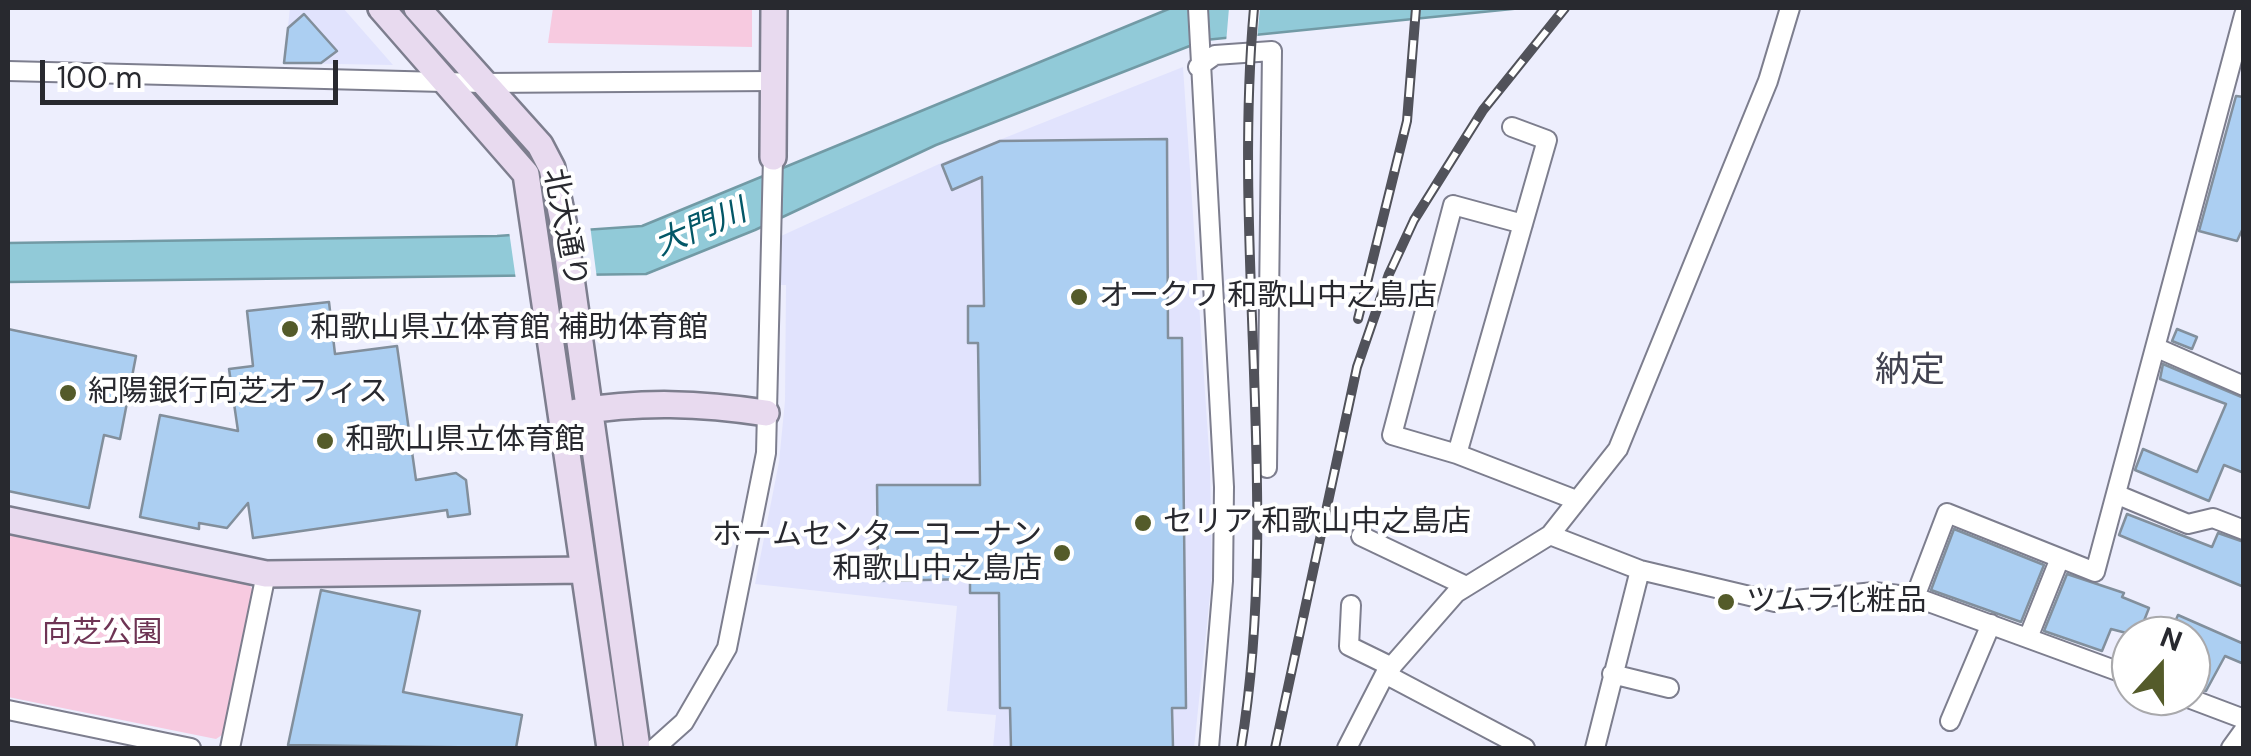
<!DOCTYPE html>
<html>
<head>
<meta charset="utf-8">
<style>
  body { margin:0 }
  #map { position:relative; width:2251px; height:756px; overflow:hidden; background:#edeefd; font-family:"DM Sans",sans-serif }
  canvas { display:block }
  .frame { position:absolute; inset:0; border:10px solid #28292f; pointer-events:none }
  .north { position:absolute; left:2111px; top:616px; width:100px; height:100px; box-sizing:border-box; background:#fff; border:2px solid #a9a9ac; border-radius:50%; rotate:21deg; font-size:28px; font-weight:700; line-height:40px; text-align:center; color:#28292f }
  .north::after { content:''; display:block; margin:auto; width:35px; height:45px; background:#545b2a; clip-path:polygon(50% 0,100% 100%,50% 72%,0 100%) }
  .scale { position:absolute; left:40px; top:60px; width:298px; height:45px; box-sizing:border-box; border:5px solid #28292f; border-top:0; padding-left:12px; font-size:30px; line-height:35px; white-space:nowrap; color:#28292f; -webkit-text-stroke:8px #fff; paint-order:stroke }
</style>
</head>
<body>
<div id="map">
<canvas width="2251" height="756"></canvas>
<div class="frame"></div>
<div class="north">N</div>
<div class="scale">100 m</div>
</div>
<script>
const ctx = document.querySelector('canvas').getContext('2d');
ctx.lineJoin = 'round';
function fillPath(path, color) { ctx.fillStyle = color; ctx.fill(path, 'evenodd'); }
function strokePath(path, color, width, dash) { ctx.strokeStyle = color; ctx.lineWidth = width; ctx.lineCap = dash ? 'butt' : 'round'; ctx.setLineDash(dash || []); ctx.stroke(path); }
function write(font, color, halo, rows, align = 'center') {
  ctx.font = font + ' "DM Sans","Noto Sans JP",sans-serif'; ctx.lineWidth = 8; ctx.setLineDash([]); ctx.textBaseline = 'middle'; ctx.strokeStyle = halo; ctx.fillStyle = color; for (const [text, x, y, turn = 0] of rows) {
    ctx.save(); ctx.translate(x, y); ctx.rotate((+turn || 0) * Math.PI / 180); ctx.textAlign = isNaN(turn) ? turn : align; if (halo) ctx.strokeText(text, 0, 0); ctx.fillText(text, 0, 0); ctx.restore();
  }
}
fillPath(new Path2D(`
  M290,8H343L393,65L284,63Z
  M1183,67L1210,466L1212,576L1194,748H993L996,715L947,711L957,606L755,584L779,462L785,401L786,285H781V236L939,164Z`), '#e1e3fd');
fillPath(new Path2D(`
  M553,8H752V47L548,43Z
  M8,533L247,582L253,590L225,733L216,739L8,697Z`), '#f7cae0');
const water = new Path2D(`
  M1171,8H1522L1205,40L936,145L755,230L646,274L8,282V243L497,236L642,226Z`);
fillPath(water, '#91cad8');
strokePath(water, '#729aa5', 2.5);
fillPath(new Path2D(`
  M1229,8H1260L1257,40L1226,43Z
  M590,225L597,279L516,280L509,231Z`), '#edeefd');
const building = new Path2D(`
  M304,14L337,51L321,63H284L288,28Z
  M2236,96L2244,97V226L2237,241L2199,231Z
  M1167,139L1168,338H1182L1186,708H1172L1173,747L1011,748L1010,708H1000L999,593H970V579L878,581L877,485H980L978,343H968V306H984L982,177L952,190L942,165L1000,141Z
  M329,302L335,354L397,346L416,480L456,473L466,480L470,514L448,517L447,510L253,538L248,503L227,528L199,523V529L140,517L160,415L238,431L229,369L253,366L247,311Z
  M8,329L136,356L120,439L104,435L89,508L8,491Z
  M2177,329L2197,337L2192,349L2172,341Z
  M2163,364L2244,398V473L2224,465L2209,501L2135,470L2143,449L2197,472L2226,404L2160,379Z
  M2127,514L2212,547L2218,533L2244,542V587L2119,535Z
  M1954,529L2044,565L2021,622L1931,590Z
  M2067,574L2124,593L2122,597L2149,608L2138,636L2111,629L2102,651L2044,631Z
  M321,590L420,611L403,692L522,715L516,748L288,745Z
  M2178,615L2244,644V664L2225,656L2206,691L2191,686V636H2169Z`);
fillPath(building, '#accff2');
strokePath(building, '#828f9c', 2.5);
const street = new Path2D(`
  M1198,8L1224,487L1223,581L1209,748
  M1198,67L1215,55L1272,51L1267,468
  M8,71L483,83L772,81
  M1512,127L1547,140L1457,454L1576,500
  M2157,348L2244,386
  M1457,454L1392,435L1453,205L1523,224
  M2118,495L2188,524L2213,518L2244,530
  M1550,535L1640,570L1775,602L1874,592L1915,597L2131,676
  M1361,536L1466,586
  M1915,597L1947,513L2095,572L2244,15
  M1351,605L1349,646L1392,667
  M2028,638L2060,558
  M1385,674L1525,748
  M1612,674L1669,688
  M2183,696L2244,719
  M8,710L191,748
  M1950,721L1991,624
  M230,748L266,574
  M655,748L684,722L727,648L766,453L773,157
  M1347,748L1385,674L1456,593L1550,535L1618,449L1768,81L1790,8
  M1595,748L1640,570
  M2231,748L2244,730`);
const secondary = new Path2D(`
  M381,8L526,174L610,748
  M417,8L540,145L552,168L563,221L637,748
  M773,157L774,8
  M576,412C641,401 700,403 766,413
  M8,520L266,574L584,570`);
strokePath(street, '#7d7e8e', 22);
strokePath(secondary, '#7d7e8e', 30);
strokePath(street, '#fff', 18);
strokePath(secondary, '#e8daef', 25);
const rail = new Path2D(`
  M1358,319L1407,121L1416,8
  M1241,748C1281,503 1232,254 1254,8
  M1275,748L1357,367L1389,274L1414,220L1483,110L1565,8`);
strokePath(rail, '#51525a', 10);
strokePath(rail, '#fff', 6, [19]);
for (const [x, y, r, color] of [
  [1079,297,10,"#545b2a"],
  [290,329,10,"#545b2a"],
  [68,393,10,"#545b2a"],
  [325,441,10,"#545b2a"],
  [1143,523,10,"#545b2a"],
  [1062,553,10,"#545b2a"],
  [1726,602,10,"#545b2a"]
]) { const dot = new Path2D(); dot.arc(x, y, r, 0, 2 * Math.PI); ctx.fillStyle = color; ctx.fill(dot); strokePath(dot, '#fff', 4); }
write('30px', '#28292f', '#fff', [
  ["北大通り",564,228,79]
]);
write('30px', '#28292f', '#fff', [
  ["オークワ 和歌山中之島店",1099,297],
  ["和歌山県立体育館 補助体育館",310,329],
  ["紀陽銀行向芝オフィス",88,393],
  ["和歌山県立体育館",345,441],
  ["セリア 和歌山中之島店",1163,523],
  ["ホームセンターコーナン",1042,536,"right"],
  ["和歌山中之島店",1042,570,"right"],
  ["ツムラ化粧品",1746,602]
], 'left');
write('30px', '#6e3454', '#fff', [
  ["向芝公園",102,634]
]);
write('italic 32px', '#035767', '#fff', [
  ["大門川",701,229,-23]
]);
write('35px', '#424351', '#fff', [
  ["納定",1910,372]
]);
</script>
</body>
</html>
